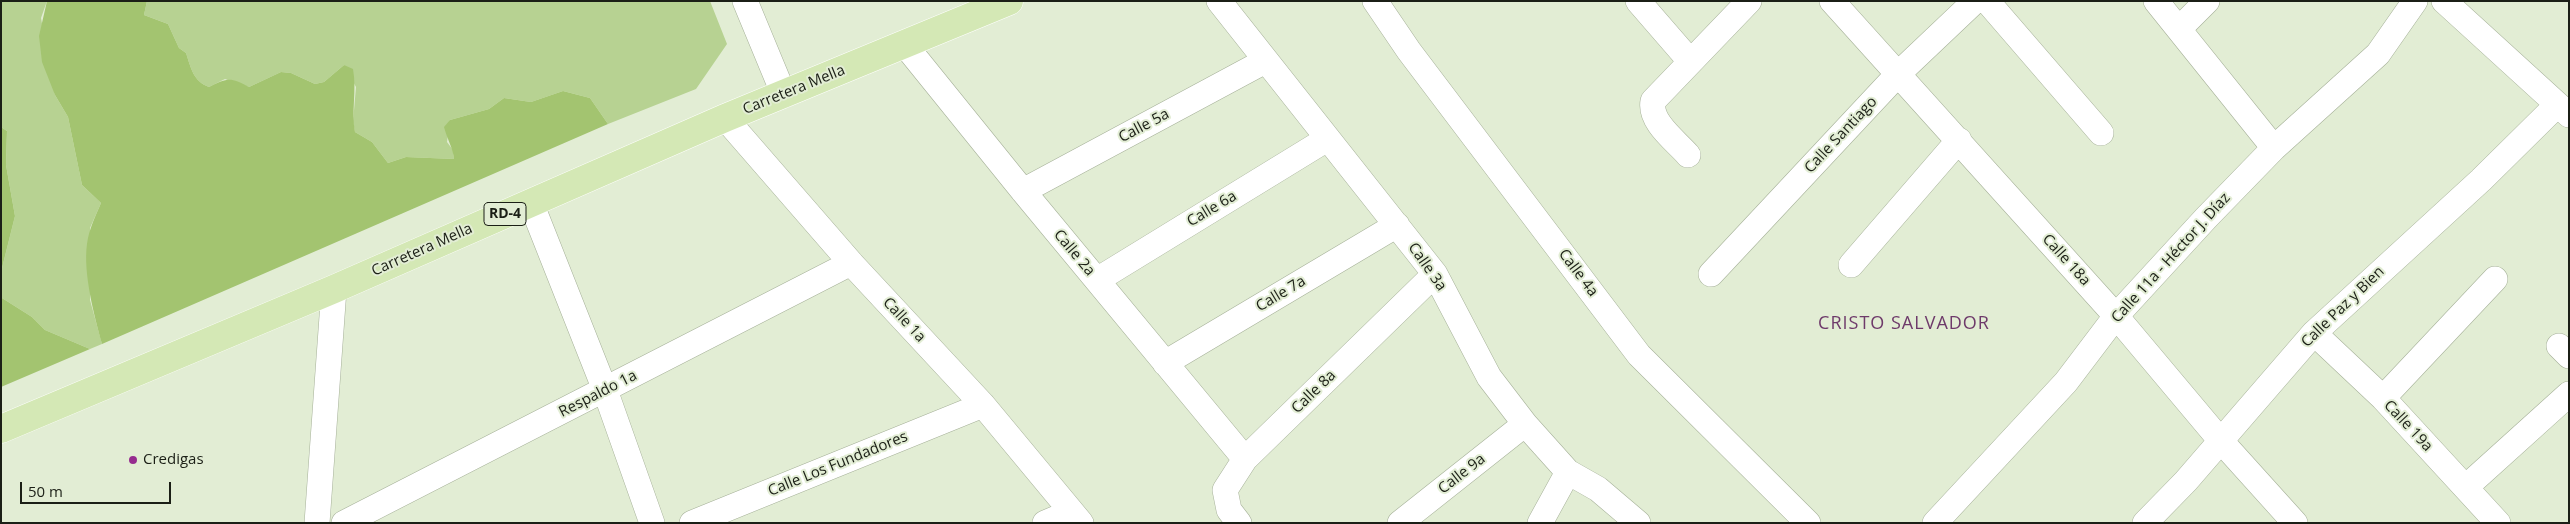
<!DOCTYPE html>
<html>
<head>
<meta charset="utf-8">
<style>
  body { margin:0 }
  #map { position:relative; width:2570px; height:524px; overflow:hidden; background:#e2edd4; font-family:"Open Sans",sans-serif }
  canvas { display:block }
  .frame { position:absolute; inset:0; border:2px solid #1b1f16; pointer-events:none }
  .scale { position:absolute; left:20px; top:482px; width:151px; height:22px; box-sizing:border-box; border:2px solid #1b1f16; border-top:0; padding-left:6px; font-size:15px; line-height:18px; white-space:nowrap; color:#1b1f16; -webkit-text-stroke:4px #e2edd4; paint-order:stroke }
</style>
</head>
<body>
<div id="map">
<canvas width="2570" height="524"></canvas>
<div class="frame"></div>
<div class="scale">50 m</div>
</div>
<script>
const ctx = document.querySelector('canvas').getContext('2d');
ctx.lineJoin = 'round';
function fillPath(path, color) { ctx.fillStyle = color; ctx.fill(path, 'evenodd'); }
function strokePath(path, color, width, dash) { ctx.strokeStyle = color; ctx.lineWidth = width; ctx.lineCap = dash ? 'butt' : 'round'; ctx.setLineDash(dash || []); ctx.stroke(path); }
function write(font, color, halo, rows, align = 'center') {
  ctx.font = font + ' "Open Sans",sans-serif'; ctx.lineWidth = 4; ctx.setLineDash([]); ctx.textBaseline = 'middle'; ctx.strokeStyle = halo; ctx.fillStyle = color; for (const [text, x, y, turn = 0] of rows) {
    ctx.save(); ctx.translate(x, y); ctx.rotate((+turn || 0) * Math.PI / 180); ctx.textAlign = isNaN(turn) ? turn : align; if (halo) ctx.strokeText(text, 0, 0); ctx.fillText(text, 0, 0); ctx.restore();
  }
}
fillPath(new Path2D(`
  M1,1H47L41,18L55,95L68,117L82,185L101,203L90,228V300L102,344L90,349L45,330L32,317L2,298L1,272L15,216L6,165L7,131L1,127Z
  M147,1H710L727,44L696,89L608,124L590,98L563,91L531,102L504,98L489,109L450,120L447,142L453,150L454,159L406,157L388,163L372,142L355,132L353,122L356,87L344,65L324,82L315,84L291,73L281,72L249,87L225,79L209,87C193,81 191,68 186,53L179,48L168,24L144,15Z`), '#b7d292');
fillPath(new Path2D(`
  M47,1H147L144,15L168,24L179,48L186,53C191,68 193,81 209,87C228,78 230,77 249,87L281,72L291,73L315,84L324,82L344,65L353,69C357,91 351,111 355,132L372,142L388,163L406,157L454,159C453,148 447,139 444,127L450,120L489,109L504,98L531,102L563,91L590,98L608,124L102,344C94,315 83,273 87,244C89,229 95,217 101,203L82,185L68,117L55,95L42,62L39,36Z
  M1,127L7,131L6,165L15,216L1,272Z
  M1,295L2,298L32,317L45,330L90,349L1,387Z`), '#a3c470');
const street = new Path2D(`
  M745,1L784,95
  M1219,1L1435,274L1489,377L1525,424L1568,472L1598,489L1638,523
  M1375,1L1409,51L1639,355L1808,523
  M1638,1L1690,61
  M1832,1L2116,316L2221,441L2295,523
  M1987,1L2101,133
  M2156,1L2274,148
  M2444,1L2569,115
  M2180,28L2207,1
  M905,45L1023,191L1245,459
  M725,118L851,263L983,405L1081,523
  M1688,155C1676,141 1649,122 1653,101L1749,1
  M1023,191L1265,61
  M531,203L605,390L652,523
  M1851,265L1959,140
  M1711,274L1899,73L1975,1
  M1097,280L1327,139
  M2314,333L2383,398L2498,523
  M2559,346L2569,356
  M1165,363L1397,225
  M2383,398L2495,279
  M2466,487L2569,394
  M317,523L334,289
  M344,523L851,263
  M692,523L983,405
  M1045,523L1071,512
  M1239,523L1229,510L1225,490L1245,459L1435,274
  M1400,523L1525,424
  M1540,523L1568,472
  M1935,523L2066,382L2116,316L2206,218L2274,148L2378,54L2415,1
  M2145,523L2186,481L2314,333L2481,180L2556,106`);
const primary = new Path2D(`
  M1,429L334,289L725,118L1009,1`);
strokePath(street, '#a5b098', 26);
strokePath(primary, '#fff', 29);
strokePath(street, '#fff', 25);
strokePath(primary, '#d4e8b5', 28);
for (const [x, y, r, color] of [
  [133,460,5,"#962c8f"]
]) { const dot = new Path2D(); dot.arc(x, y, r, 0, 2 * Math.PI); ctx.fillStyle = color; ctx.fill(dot); strokePath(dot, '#e2edd4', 2); }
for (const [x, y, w] of [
  [505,214,42]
]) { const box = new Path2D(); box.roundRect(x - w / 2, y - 11.5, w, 23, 4); ctx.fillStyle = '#e2edd4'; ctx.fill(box); strokePath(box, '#1b1f16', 1); }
write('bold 14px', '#1b1f16', null, [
  ["RD-4",505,214]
]);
write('15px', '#1b1f16', '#e2edd4', [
  ["Carretera Mella",794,90,-22],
  ["Calle 5a",1144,126,-28],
  ["Calle Santiago",1841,135,-47],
  ["Calle 6a",1212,209,-31],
  ["Carretera Mella",422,250,-24],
  ["Calle 2a",1074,253,50],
  ["Calle 11a - Héctor J. Díaz",2171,258,-48],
  ["Calle 18a",2066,260,48],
  ["Calle 3a",1427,267,55],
  ["Calle 4a",1578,273,53],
  ["Calle 7a",1281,294,-31],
  ["Calle Paz y Bien",2343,307,-44],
  ["Calle 1a",904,320,47],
  ["Calle 8a",1314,392,-44],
  ["Respaldo 1a",598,394,-27],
  ["Calle 19a",2408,426,47],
  ["Calle Los Fundadores",838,464,-22],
  ["Calle 9a",1462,474,-38]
]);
write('15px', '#1b1f16', '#e2edd4', [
  ["Credigas",143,460]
], 'left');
ctx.letterSpacing = '1px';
write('18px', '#6e3a6a', '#e2edd4', [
  ["CRISTO SALVADOR",1904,324]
]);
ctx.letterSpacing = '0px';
</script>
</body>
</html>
